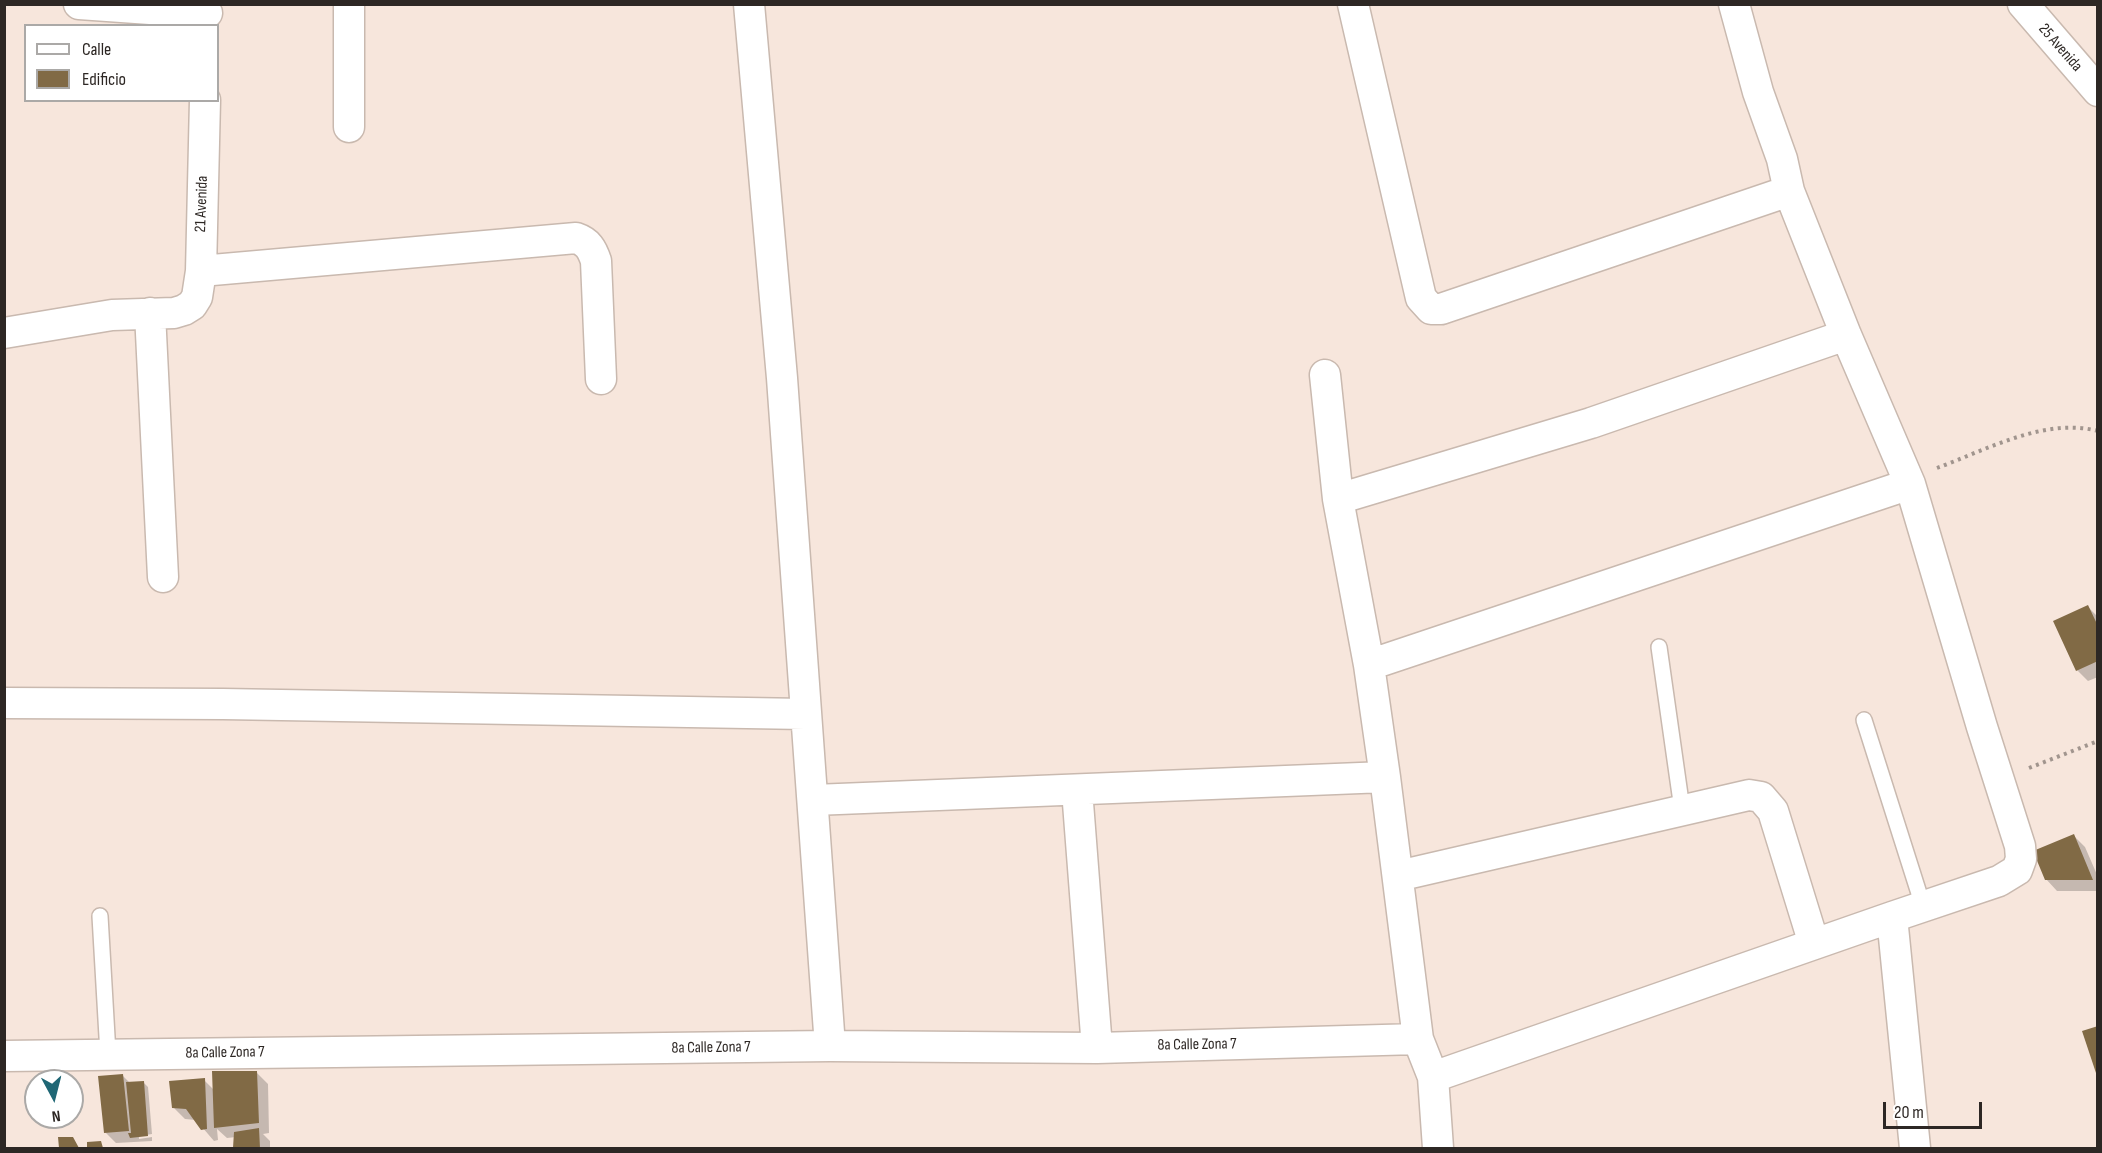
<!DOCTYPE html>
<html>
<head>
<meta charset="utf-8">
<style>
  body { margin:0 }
  #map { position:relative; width:2102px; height:1153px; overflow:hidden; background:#f7e6dc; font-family:"Sofia Sans Condensed",sans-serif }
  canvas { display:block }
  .frame { position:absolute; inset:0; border:6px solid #2d2724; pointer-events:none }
  .legend { position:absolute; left:24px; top:24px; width:195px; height:78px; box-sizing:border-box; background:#fff; border:2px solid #aba9a7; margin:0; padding:8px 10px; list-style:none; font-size:18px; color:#2d2724 }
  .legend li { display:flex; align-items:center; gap:12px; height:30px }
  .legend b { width:30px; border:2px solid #aba9a7 }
  .north { position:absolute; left:24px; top:1069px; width:60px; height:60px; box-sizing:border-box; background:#fff; border:2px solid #aba9a7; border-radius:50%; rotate:173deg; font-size:16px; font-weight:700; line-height:24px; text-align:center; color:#2d2724 }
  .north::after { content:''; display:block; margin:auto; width:21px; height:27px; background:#1f6775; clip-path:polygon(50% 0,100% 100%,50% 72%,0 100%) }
  .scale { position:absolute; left:1883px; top:1102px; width:99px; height:27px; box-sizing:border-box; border:3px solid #2d2724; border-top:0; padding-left:8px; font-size:18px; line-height:21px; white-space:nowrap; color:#2d2724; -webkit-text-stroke:4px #fff; paint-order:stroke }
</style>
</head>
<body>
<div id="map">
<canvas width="2102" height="1153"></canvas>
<div class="frame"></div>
<ul class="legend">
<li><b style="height:8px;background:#fff"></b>Calle</li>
<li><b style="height:16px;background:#816a45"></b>Edificio</li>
</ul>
<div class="north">N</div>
<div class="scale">20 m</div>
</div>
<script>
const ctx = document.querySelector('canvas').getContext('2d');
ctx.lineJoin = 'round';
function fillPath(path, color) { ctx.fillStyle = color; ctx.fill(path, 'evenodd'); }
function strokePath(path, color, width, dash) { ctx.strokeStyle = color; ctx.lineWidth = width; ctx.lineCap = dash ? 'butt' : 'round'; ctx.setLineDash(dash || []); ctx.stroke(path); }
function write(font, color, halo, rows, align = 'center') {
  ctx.font = font + ' "Sofia Sans Condensed",sans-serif'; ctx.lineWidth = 6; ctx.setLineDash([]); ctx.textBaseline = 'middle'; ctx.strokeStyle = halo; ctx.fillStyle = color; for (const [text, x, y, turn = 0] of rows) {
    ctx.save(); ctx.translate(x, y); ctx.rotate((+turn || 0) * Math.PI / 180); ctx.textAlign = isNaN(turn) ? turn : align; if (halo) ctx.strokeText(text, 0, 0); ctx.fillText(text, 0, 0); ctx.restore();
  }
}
fillPath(new Path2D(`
  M2088,607L2098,617V677L2088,681L2077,670Z
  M2074,836L2085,847L2098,877V891H2057L2046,879Z
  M257,1073L268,1084L269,1133L263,1134L270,1141V1148H235L236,1137L227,1138L217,1129L218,1140L214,1141L196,1120L185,1119L174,1108L204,1080L214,1090Z
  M123,1076L130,1083L143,1082L148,1087L152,1134L139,1136V1139L152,1137V1141L116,1143L105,1132Z`), '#0003');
fillPath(new Path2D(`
  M2088,605L2098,626V661L2076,671L2053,621Z
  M2074,834L2093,880H2045L2033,851Z
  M2098,1026V1076H2097L2082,1031Z
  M212,1071H257L259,1123L214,1128Z
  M123,1074L129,1131L104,1133L98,1076Z
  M205,1078L207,1129L201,1130L186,1109L172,1108L169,1081Z
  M144,1081L148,1136L130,1138L128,1133H131L126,1082Z
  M259,1128L260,1148H233L234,1132Z
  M58,1137H73L79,1148H59Z
  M101,1141L103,1148H87V1142Z`), '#816a45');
const service = new Path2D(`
  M1659,647L1682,809
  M1864,720L1923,906
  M100,916L108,1054`);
const minor = new Path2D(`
  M79,4L207,13
  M749,4L782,378L830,1046
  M1353,4L1421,298L1431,309H1441L1789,191
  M2023,4L2098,91
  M349,127V4
  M201,271L576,238C588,242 592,249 596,261L601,379
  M150,313L163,577
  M4,333L112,315L174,313L184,310L192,305L197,297L201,271L205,100
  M1325,375L1338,499L1369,665L1385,777L1418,1039L1433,1077L1438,1148
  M1338,499L1591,423L1846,335
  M1369,665L1910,484
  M4,703L223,704L805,714
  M1077,790L1097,1048
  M814,800L1385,777
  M1398,876L1749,795L1761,797L1773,811L1814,944
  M1892,917L1915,1148
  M4,1056L830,1046L1097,1048L1418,1039
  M1433,1077L1892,917L1999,881L2017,870L2021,859L2020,846L1982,727L1910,484L1846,335L1789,191L1782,159L1758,92L1734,4`);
strokePath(service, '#c9b9af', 18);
strokePath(minor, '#c9b9af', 33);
strokePath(new Path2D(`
  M1937,468C1986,450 2045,417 2098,431
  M2029,768L2098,741`), '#a1958e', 4, [3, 4.5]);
strokePath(service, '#fff', 15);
strokePath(minor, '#fff', 30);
write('16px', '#2d2724', '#fff', [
  ["25 Avenida",2060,48,49],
  ["21 Avenida",202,204,-88],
  ["8a Calle Zona 7",1197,1045,-1],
  ["8a Calle Zona 7",711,1048,-1],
  ["8a Calle Zona 7",225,1053,-1]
]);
</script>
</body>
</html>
